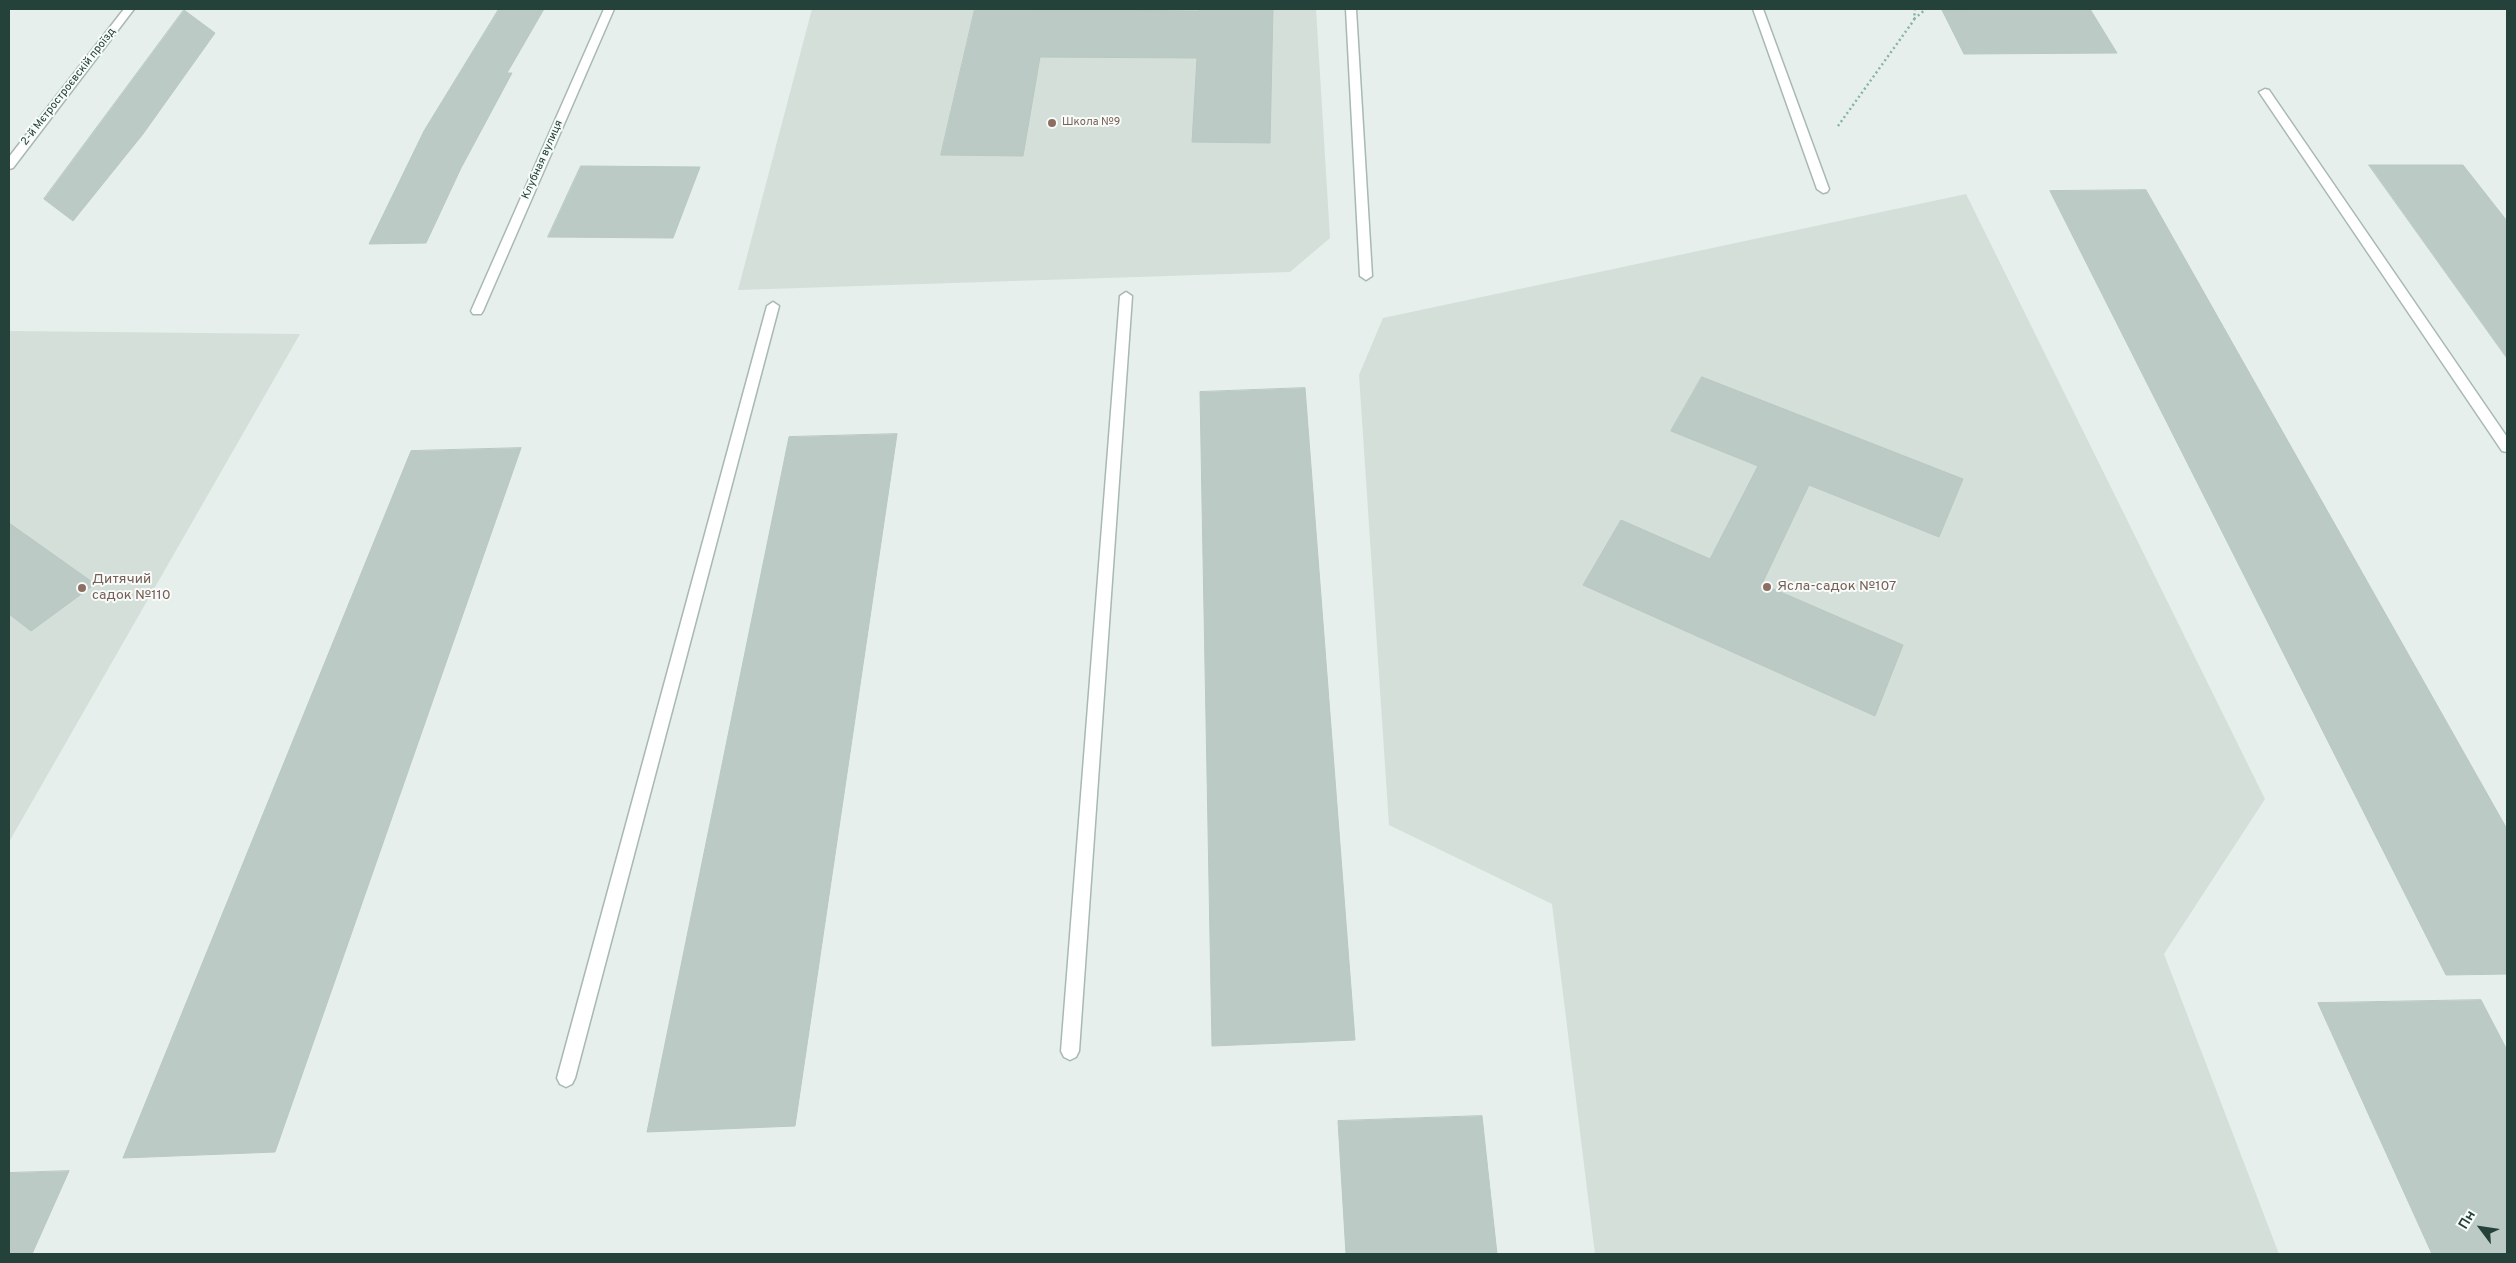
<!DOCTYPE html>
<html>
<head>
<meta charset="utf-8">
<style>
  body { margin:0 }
  #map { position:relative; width:2516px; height:1263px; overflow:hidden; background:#e6efeb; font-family:Overpass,sans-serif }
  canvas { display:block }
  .frame { position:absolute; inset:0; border:10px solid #24423a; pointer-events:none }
  .north { position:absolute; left:2456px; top:1203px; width:50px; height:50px; -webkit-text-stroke:4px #f7fbf9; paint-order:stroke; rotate:301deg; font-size:14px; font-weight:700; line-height:20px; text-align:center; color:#24423a }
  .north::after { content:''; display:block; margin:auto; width:18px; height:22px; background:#24423a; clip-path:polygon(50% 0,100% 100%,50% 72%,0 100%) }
</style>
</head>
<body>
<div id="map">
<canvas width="2516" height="1263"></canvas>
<div class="frame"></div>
<div class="north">Пн</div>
</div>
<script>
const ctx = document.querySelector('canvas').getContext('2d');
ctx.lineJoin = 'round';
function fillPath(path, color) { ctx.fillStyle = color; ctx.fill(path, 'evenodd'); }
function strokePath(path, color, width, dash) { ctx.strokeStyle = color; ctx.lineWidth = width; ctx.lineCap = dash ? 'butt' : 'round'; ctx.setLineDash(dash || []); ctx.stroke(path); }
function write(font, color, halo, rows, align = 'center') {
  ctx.font = font + ' Overpass,sans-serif'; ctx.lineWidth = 4; ctx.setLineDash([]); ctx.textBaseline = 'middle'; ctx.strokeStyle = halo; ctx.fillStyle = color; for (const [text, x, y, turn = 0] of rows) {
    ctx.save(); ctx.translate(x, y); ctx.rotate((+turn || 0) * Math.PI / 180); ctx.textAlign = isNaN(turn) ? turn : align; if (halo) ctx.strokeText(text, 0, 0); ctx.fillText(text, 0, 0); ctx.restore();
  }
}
fillPath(new Path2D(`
  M812,9H1316L1330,238L1290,272L738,290Z
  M1966,194L2265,799L2164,954L2279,1254H1595L1552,904L1389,825L1359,375L1383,318Z
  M9,331L300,334L9,842Z`), '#d4dfda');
const building = new Path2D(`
  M499,9H544L507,73H512L461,168L426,243L369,244L424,131Z
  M975,9L1199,11V9H1273L1270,143L1192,142L1197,58L1040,57L1023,156L941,155Z
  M2090,9L2117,53L1964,54L1942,10Z
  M184,10L215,33L143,134L73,221L44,199Z
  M2369,165H2463L2507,221V358Z
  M581,166L700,167L673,238L548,237Z
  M2146,190L2507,829V974L2446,975L2050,191Z
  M1702,377L1963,479L1939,537L1809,485L1762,584L1903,645L1875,716L1583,585L1621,520L1710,559L1758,466L1671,431Z
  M1305,388L1355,1040L1212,1046L1200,392Z
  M897,434L795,1126L647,1132L789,437Z
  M521,448L275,1152L123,1158L411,451Z
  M9,523L95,584L31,631L9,614Z
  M2481,1000L2507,1050V1254H2432L2318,1003Z
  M1482,1116L1497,1254H1346L1338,1121Z
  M69,1171L32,1254H9V1173Z`);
fillPath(building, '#bbcac4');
strokePath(building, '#b8c9c2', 1);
const lane = new Path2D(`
  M1346,9H1356L1372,276L1366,280L1360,276Z
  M1753,9H1763L1829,189L1827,192L1823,193L1817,189Z
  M2265,89L2269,90L2507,437V452L2502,451L2259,92Z
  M1126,292L1132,296L1079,1051L1076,1057L1070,1060L1064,1057L1061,1051L1120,296Z
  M773,302L779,306L575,1078L572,1084L566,1087L560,1084L557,1078L767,306Z`);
const street = new Path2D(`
  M124,9H134L13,168L9,169V157Z
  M604,9H614L483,311L481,314H473L471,311Z`);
strokePath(lane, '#a8b8b2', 3);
strokePath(street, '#a8b8b2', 3);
strokePath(new Path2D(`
  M1914,19L1926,9
  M1838,126L1914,20L1915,9`), '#86b3a5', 2.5, [2, 3]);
fillPath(lane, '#fff');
fillPath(street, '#fff');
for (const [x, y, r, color] of [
  [1052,123,5,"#8d6e63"],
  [1767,587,5,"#8d6e63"],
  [82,588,5,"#8d6e63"]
]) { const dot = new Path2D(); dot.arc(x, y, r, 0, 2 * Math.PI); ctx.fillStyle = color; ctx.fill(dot); strokePath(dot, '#f7fbf9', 2); }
write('11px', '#24423a', '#f7fbf9', [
  ["2-й Мєтростроєвскій проїзд",69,87,-52],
  ["Клубная вулиця",543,160,-66]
]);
write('11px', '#785e54', '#f7fbf9', [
  ["Школа №9",1062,123]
], 'left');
write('14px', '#785e54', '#f7fbf9', [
  ["Дитячий",92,580],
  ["садок №110",92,596],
  ["Ясла-садок №107",1777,587]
], 'left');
</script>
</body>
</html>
